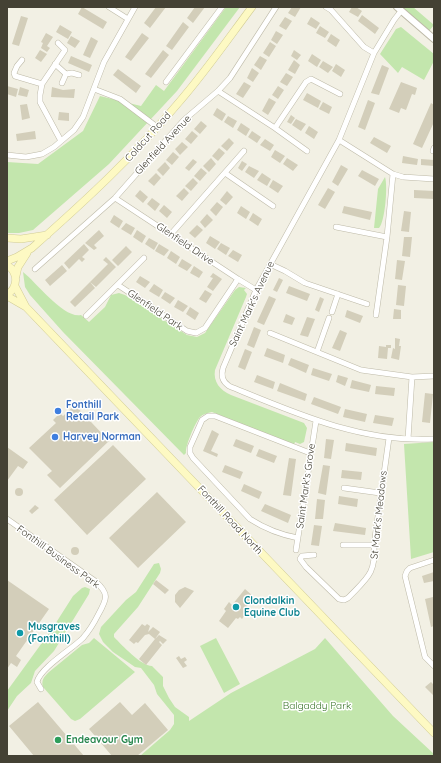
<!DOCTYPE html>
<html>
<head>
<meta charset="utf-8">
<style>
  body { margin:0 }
  #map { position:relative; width:441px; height:763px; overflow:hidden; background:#f2f0e4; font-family:Quicksand,sans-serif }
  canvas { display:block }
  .frame { position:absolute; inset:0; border:8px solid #444134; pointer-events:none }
</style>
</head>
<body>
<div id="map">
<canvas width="441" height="763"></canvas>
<div class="frame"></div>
</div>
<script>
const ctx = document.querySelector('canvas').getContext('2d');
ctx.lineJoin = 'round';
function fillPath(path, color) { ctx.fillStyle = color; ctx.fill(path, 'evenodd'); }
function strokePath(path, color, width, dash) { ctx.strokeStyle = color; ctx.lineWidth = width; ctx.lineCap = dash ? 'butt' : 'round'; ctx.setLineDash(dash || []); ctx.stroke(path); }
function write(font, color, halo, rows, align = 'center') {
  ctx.font = font + ' Quicksand,sans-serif'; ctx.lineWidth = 3; ctx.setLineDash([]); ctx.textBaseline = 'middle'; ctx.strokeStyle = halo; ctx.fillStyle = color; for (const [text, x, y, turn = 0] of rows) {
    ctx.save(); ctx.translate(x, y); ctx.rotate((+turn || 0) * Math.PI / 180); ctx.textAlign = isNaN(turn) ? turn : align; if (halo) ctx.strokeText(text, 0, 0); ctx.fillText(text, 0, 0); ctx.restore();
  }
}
fillPath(new Path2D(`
  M226,7H240L177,91L109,164L33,230L19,233H7V162L38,164L83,131L100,96L141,106L156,85L164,91Z
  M401,7H413L434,25L429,31Z
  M401,27L434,54V61L424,80L402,67L398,73L380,54L396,29Z
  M385,177C388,186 385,222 379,228H374L378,189Z
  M23,272C37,283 64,319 81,315L89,322L105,307L111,295L119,293L125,295L187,335L197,337L205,333L235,290L239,287L246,288L244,290L247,294L246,297L215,370C213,382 220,390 231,395L304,423L307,428L304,442L300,444L295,442L294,445L212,412C208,413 203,414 200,417C195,423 185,446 186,453L184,455L63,332L30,295L25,287Z
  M434,442V552L411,559L404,444Z
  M159,563L161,569L160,573L138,607L114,634V637C122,645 141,666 152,666L163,677V686L169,698L175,707L189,717V721L231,693L315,649L325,638L393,716L434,754V756H140L170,730L174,724V715L157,694L154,685L141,668L135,667L113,652L103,642L99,634L101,627L126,600L136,592L154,564Z
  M85,587L90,589L89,594L54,651L35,671L31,683L17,696L7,711V691L52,629L73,596L82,588Z
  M94,638L135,672L80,719L75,721L71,719L43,687C41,680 44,677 49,672L82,645L89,643Z
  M216,638L240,684L224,693L200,646Z`), '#c3e6ad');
fillPath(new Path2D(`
  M82,7L107,22L103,29L78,14Z
  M156,7H166L150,28L144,23Z
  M195,7H205L193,23L187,18Z
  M292,7H301L295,17L288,13Z
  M352,7H356L362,11L358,17L349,12Z
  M362,15L379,28L375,34L358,21Z
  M21,16L28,18L19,46L12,44Z
  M285,17L292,21L286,30L279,26Z
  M311,17L320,23L316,29L307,24Z
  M183,22L189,27L172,50L166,46Z
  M60,25L72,32L68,39L56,32Z
  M320,26L329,32L325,38L316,33Z
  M276,31L283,35L277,44L271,40Z
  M46,33L53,37L47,46L50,48L47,52L41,48L43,43L41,42Z
  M142,33L149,38L131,61L125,57Z
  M331,34L340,40L336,47L327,41Z
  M71,36L80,41L75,48L67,43Z
  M91,37L98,41L90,58L83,55Z
  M270,42L276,46L269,57L263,53Z
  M40,50L47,54L41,62L35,58Z
  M163,50L169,55L151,78L145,74Z
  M294,50L301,55L297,60L291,56Z
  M312,54L321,60L317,67L308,61Z
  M71,56L92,65L89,72L68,63Z
  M260,56L267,60L261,70L254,65Z
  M294,60L300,65L295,74L288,70Z
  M323,61L333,67L328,73L319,67Z
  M336,64L345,70L341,77L332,71Z
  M382,65L389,68L379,95L371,93Z
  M252,68L259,73L253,82L247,78Z
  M118,69L141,86L136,93L113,75Z
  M286,73L293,77L287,86L280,82Z
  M244,82L251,86L243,98L236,94Z
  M401,82L417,88L415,95L412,94L406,110L401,108L399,113L389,109Z
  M7,86L18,89L16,97L7,94Z
  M278,86L284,90L278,99L272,95Z
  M20,87L29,90L27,97L18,95Z
  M52,87L63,90L75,89L74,98L51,97Z
  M307,93L321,101L318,108L303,100Z
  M269,98L276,102L268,115L262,111Z
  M368,100L375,103L365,130L358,127Z
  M323,102L332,107L329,114L319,109Z
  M431,103L434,105V122L422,148L413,144Z
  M27,104L30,118L22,120L20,105Z
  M217,108L226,114L222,121L213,115Z
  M59,112L69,113V121L58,120Z
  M291,115L295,118L291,124L287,122Z
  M228,116L237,121L233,128L224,122Z
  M296,119L306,124L301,131L292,125Z
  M201,121L207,126L200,134L194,129Z
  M241,123L250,129L246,136L237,130Z
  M309,126L318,132L314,139L305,133Z
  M35,131L36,139L17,141L16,134Z
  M192,131L198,136L191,144L185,139Z
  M252,131L261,137L257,143L248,137Z
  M374,137L391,146L387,153L370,143Z
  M229,138L234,143L227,151L221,146Z
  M265,139L274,145L270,151L260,145Z
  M182,142L188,147L180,155L175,149Z
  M219,148L225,153L218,161L212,156Z
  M275,150L285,156L280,163L271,157Z
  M173,152L179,157L172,165L166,160Z
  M403,156L418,159L417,165L402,163Z
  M211,158L216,164L209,172L203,166Z
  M287,158L298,165L293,171L283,164Z
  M193,159L197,162L189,171L185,168Z
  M421,159L434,160V166L421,165Z
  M242,161L247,164L242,171L238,168Z
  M165,162L170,168L163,176L157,170Z
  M341,165L348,169L338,186L332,182Z
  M249,166L259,171L254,178L245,172Z
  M201,168L207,173L200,181L194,176Z
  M362,170L379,179L375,186L358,176Z
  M156,173L161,178L154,186L148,181Z
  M262,173L271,179L267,186L257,180Z
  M193,178L198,183L191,191L185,186Z
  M273,180L283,186L278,193L269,187Z
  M184,188L189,193L182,201L176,196Z
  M328,188L335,192L325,209L318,205Z
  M140,190L148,197L143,203L135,196Z
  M414,190L434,191V199L414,198Z
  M227,191L233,197L226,205L220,200Z
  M152,198L160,204L155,211L147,204Z
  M217,202L223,207L216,216L210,210Z
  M164,205L172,212L167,218L159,211Z
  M241,206L250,212L246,219L237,213Z
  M344,206L372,212L370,220L342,213Z
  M404,211L411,212L409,232L401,231Z
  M253,213L262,219L258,226L249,220Z
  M207,214L213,220L205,228L200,222Z
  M114,215L123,221L119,228L110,222Z
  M126,223L135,228L131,235L121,229Z
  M197,225L203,230L195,238L189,233Z
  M99,230L104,236L94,245L97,248L94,250L85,243Z
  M137,230L146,236L142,243L133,237Z
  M210,236L220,242L215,249L206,243Z
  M404,237H412L410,257L402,256Z
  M149,238L158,243L154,250L145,244Z
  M221,243L230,248L226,255L217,249Z
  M84,244L89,250L82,257L85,259L82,262L79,259L69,269L64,263Z
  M159,244L169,250L164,256L155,251Z
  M126,246L132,252L118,266L112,260Z
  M233,250L242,255L238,262L228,256Z
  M171,251L180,257L176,264L167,258Z
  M106,257L116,267L96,287L90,282L108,264L103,260Z
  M182,259L192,265L187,271L178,266Z
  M397,260L405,261L402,280L395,279Z
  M62,265L67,271L50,286L45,280Z
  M194,266L203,272L199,278L190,273Z
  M213,273L222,279L213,291L207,287L213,278L210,277Z
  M140,276L150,282L145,288L136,282Z
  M279,278L283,280L277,292L273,290Z
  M90,282L95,288L75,307L70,302Z
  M154,284L163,290L159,297L149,291Z
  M398,285L406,286L404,306L396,305Z
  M289,286L310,294L307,301L286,293Z
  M205,290L212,294L206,303L199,299Z
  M165,292L175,298L170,304L161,298Z
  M269,296L276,299L264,325L257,322Z
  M320,297L324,299L319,312L315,310Z
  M178,300L188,306L183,312L174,307Z
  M190,307L199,313L195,320L186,314Z
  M394,309L401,310V319H393Z
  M347,310L363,316L360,323L345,317Z
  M286,314L295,318L292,325L283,322Z
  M307,317L315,319L308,337L300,335Z
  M254,327L261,330L254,348L247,345Z
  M340,330L347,333L340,351L332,348Z
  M395,338L400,339L399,346H401L399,360L391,358L393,348L395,349Z
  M386,345H391V348H388L387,359L378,358L379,346L386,347Z
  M267,348L285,355L283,363L264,356Z
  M245,349L252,352L245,370L238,367Z
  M291,358L309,365L306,373L288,365Z
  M313,368L332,374L329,381L311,375Z
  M257,375L275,382L273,389L254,382Z
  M338,375L348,378L345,386L336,382Z
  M352,380L371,385L369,392L350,388Z
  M280,383L307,394L305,401L277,391Z
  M376,386L395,388L394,396L375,394Z
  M425,393L433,394L430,423L422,422Z
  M314,397L341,407L338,414L311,404Z
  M75,405L109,441L60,488L47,475L52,471L29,448L56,423L53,420L60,413L63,416Z
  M345,409L367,414L365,422L343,417Z
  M375,415L394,418L392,426L373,423Z
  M212,430L219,434L211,451L218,454L217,457L203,451Z
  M236,439L254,446L251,453L233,446Z
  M326,439L334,440L331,459L324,458Z
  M346,443L377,448L376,456L345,451Z
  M113,445L146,479L87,535L54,500Z
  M7,447L28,462L23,469L18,466L7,481Z
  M259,449L277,456L274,463L256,456Z
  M289,458L296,459L291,496L283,495Z
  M225,465L243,472L240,479L222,472Z
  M323,465L330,466L326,495L318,493Z
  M342,470L362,472L361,480L341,478Z
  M244,484L262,492L259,499L241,491Z
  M15 492a4 4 0 1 1 8 0a4 4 0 1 1-8 0Z
  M157,492L186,522L138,568L109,538Z
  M339,496L358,499L357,507L338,504Z
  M317,499L325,500L323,519H315Z
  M265,504L291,515L288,523L261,511Z
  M35,505L39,508L32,514L29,511Z
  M335,523L366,528L365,535L333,531Z
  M314,525L322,526L319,546L311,545Z
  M71 551a4 4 0 1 1 8 0a4 4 0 1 1-8 0Z
  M434,572V581L424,583L422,576Z
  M7,580L49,609L16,656L21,660L17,667L11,663L7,669Z
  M156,580L169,590L165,594L153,584Z
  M185,587L194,591L180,608L175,602V595L179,590Z
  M245,589L254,597L244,610L247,612L242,619L240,617L238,619L236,618L228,628L219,621L226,611L224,609L229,602L232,605Z
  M433,597L434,603V626L431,627L425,599Z
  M142,624L145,626L147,624L150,626L148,632L153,627L160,632L155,639L159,635L167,640L163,644L160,641L159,642L162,645L146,665L139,659L155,639L149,634L145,635L138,643L136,642L134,644L129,640Z
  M179,656L181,659L185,657L187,660L184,662L187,666L183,668L176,658Z
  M431,682L434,685V696L425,687Z
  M38,702L84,756H34L9,726Z
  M120,702L132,715L145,703L168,730L137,756H112L89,729Z`), '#d3ceba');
const minor = new Path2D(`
  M109,7L128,19
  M326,7L331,10L364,47L374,53
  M401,11L394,20L374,53L339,140L256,290L223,368C221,376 222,381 229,386C295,413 361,443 434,439
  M58,43L65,50L42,84L40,95V102L61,141
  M22,60L17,66L14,73L15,76L42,84
  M55,64L66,74
  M166,82L222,7
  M62,83L66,74L72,73L79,75
  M94,89L120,99L157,127
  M218,91L275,128L307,151
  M275,128L306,82L311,79L340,94
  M339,140L393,174L403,177L434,179
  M433,151L434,148
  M7,155L26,157L42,154L54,147L74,130L83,117L104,62L135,7
  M225,173L273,206
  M115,198L238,279L256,290
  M336,227L387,237
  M171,234L244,151
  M270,264L285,271L305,283L367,304
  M35,269L115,198L184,120L218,91L230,78L276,7
  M118,285L187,331L196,333L205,328L238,279
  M332,312L338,294
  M376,315L387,237L393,174
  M86,316L144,258
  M270,333L361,370L412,377L434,376
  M317,352L329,318
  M408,439L412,377
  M344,488L380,493
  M7,519L95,581C110,594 107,599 98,615C94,623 89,631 83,638C72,649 40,668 37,682L41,689
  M298,538C282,535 264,528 250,519L193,458L190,453V447L202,420L208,416H215L310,453
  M343,545H374
  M296,550L316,421
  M314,555L302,556L300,559L306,567L339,599L344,600L348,598C367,578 376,574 374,545L389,438
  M434,560L410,568L407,571L405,576L425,657L434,666`);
const tertiary = new Path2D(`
  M397,7L434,39`);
const secondary = new Path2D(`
  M7,238L21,239L47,235
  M7,261L17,257L32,248C84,202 135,155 180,101C206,71 228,39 252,7
  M7,265C19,273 18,287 7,295
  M16,276L18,267L27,253
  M15,286L26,307
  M7,296L26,307L48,330L434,733`);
strokePath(minor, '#bdb9a7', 6);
strokePath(tertiary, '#bdb9a7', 8);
strokePath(secondary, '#d1cc95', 8);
strokePath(minor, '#fff', 5);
strokePath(tertiary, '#fff', 6);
strokePath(secondary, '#fdf9c3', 7);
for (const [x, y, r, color] of [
  [58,411,4,"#3f7fe0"],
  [55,437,4,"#3f7fe0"],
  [236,607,4,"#0f9aa8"],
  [20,633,4,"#0f9aa8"],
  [58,740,4,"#2e9e5b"]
]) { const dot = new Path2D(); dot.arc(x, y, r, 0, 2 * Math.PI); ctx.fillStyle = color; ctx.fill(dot); strokePath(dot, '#fff', 1.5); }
write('10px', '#444134', '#fff', [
  ["Coldcut Road",148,137,-48],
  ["Glenfield Avenue",163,145,-47],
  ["Glenfield Drive",185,244,34],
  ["Saint Mark's Avenue",252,304,-65],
  ["Glenfield Park",155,310,34],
  ["Saint Mark's Grove",306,486,-82],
  ["St Mark's Meadows",379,515,-84],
  ["Fonthill Road North",230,520,47],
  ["Fonthill Business Park",58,557,36]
]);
write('bold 10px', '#366cbe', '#fff', [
  ["Fonthill",66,405],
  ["Retail Park",66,417],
  ["Harvey Norman",63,437]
], 'left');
write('bold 10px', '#0d838f', '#fff', [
  ["Clondalkin",244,601],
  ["Equine Club",244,613],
  ["Musgraves",28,627],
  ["(Fonthill)",28,639]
], 'left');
write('10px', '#397429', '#fff', [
  ["Balgaddy Park",317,706]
]);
write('bold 10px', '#27864d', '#fff', [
  ["Endeavour Gym",66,740]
], 'left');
</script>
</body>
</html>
